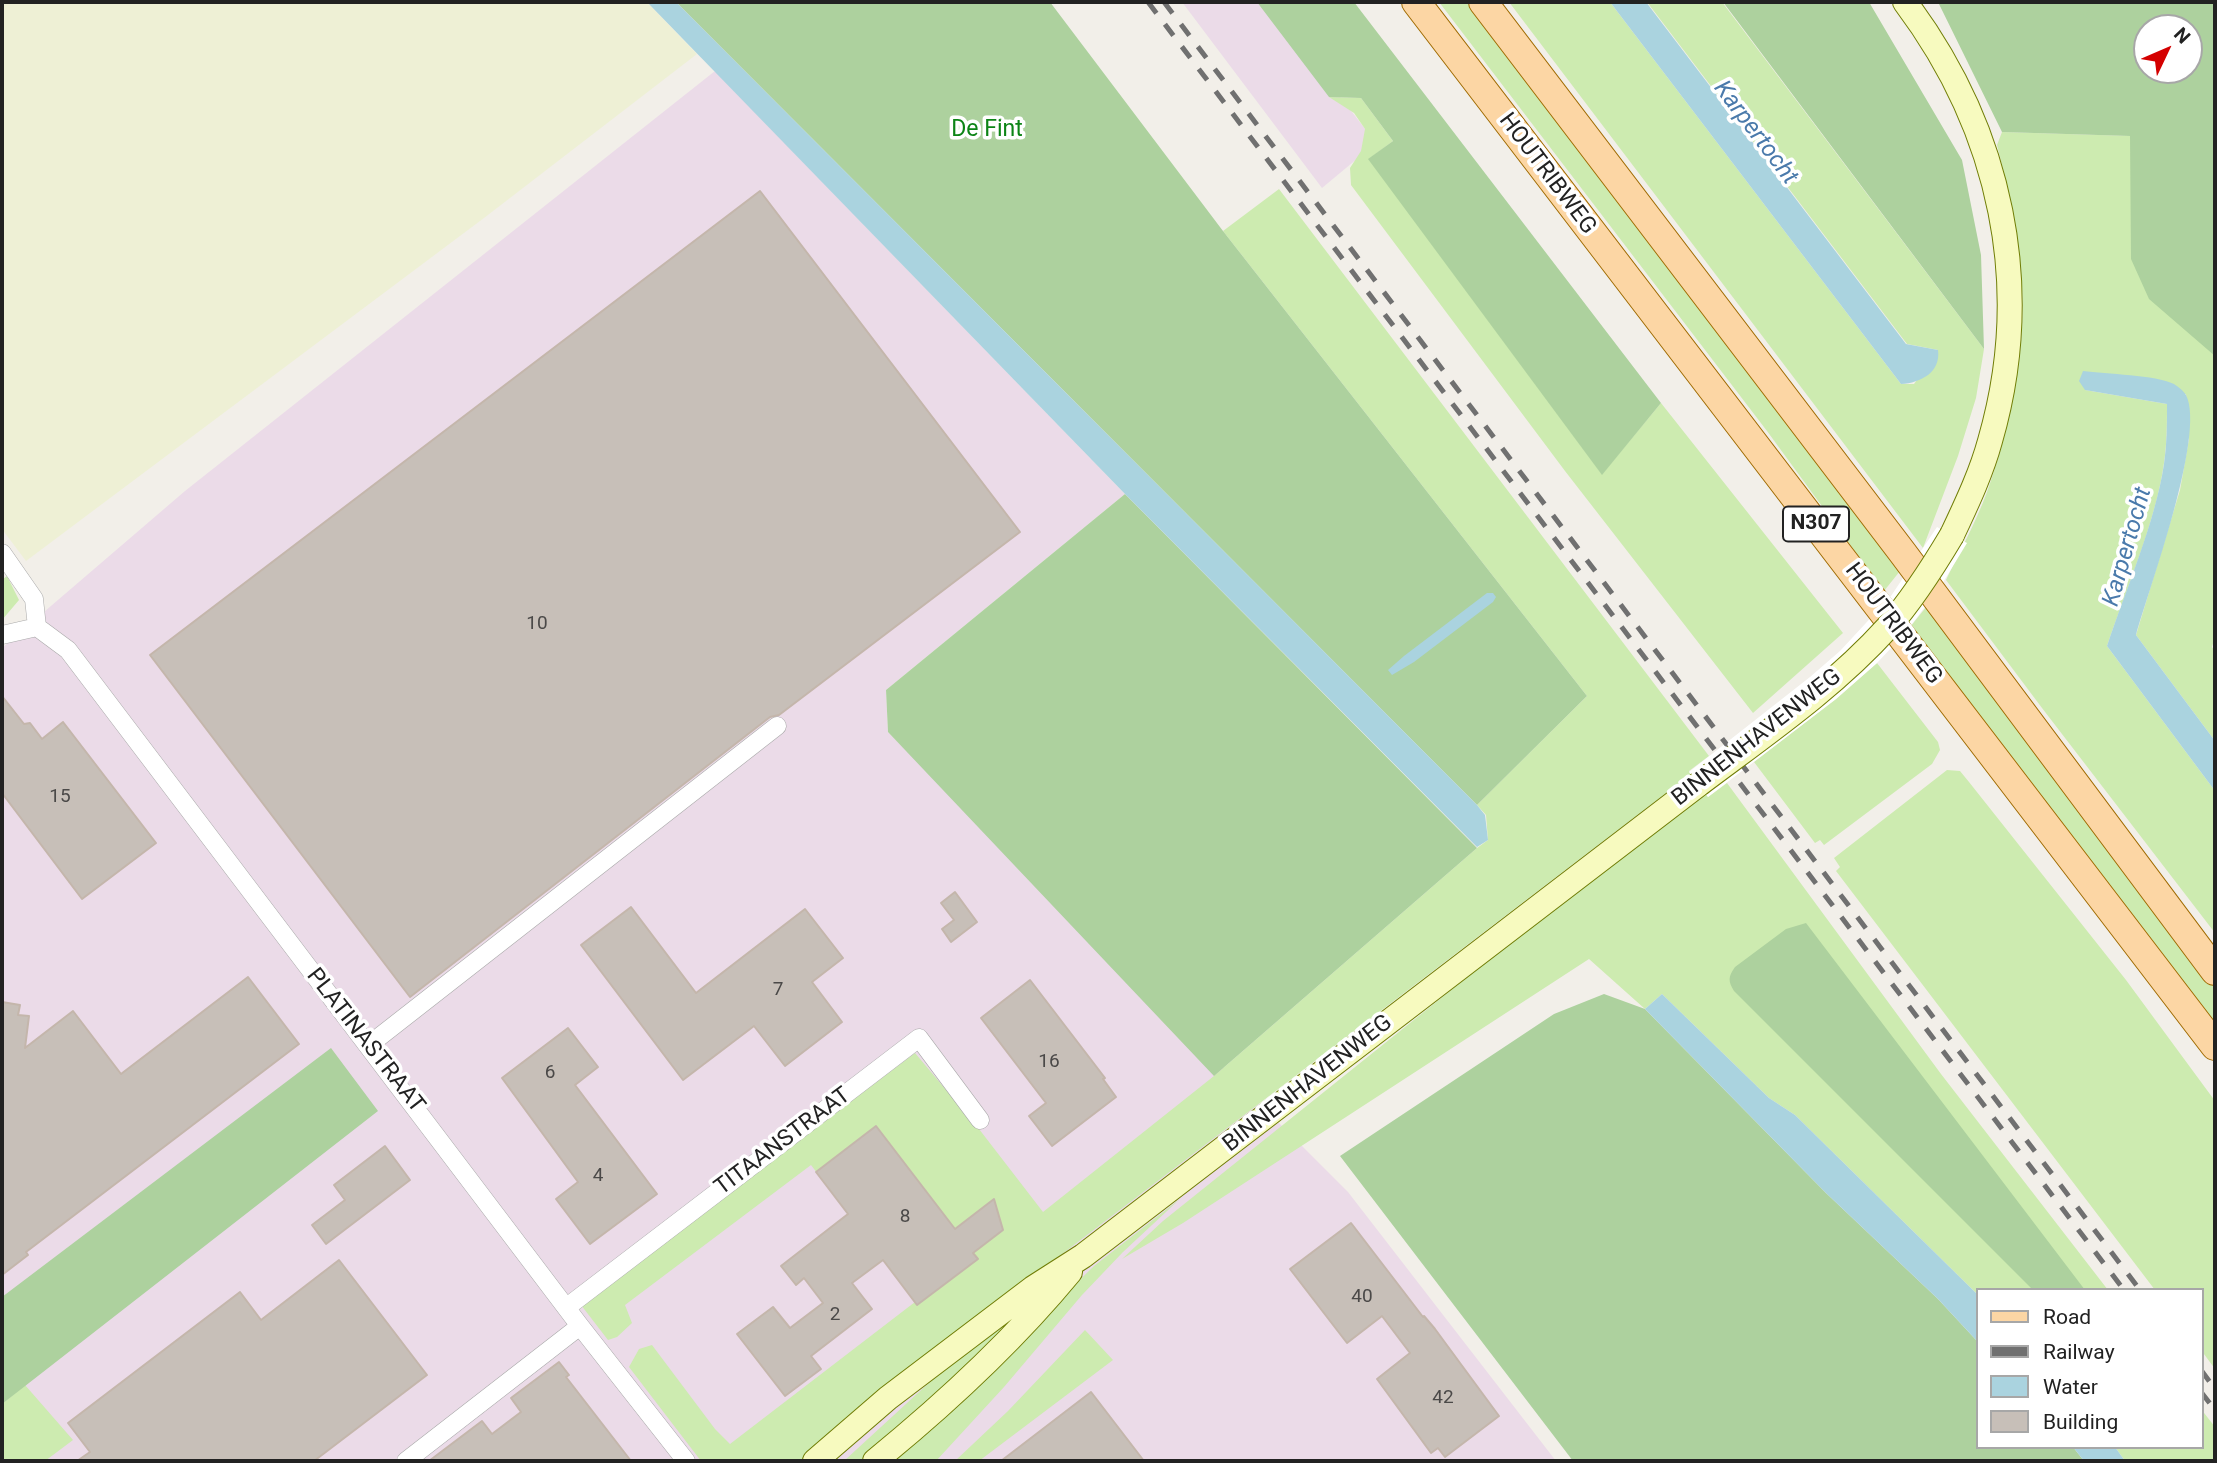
<!DOCTYPE html>
<html>
<head>
<meta charset="utf-8">
<style>
  body { margin:0 }
  #map { position:relative; width:2217px; height:1463px; overflow:hidden; background:#f2efe9; font-family:Roboto,sans-serif }
  canvas { display:block }
  .frame { position:absolute; inset:0; border:4px solid #222; pointer-events:none }
  .legend { position:absolute; left:1976px; top:1288px; width:228px; height:161px; box-sizing:border-box; background:#fff; border:2px solid #a7a7a7; margin:0; padding:9px 12px; list-style:none; font-size:21px; color:#222 }
  .legend li { display:flex; align-items:center; gap:14px; height:35px }
  .legend b { width:35px; border:2px solid #a7a7a7 }
  .north { position:absolute; left:2133px; top:14px; width:70px; height:70px; box-sizing:border-box; background:#fff; border:2px solid #a7a7a7; border-radius:50%; rotate:46deg; font-size:19px; font-weight:700; line-height:28px; text-align:center; color:#222 }
  .north::after { content:''; display:block; margin:auto; width:24px; height:32px; background:#d40000; clip-path:polygon(50% 0,100% 100%,50% 72%,0 100%) }
</style>
</head>
<body>
<div id="map">
<canvas width="2217" height="1463"></canvas>
<div class="frame"></div>
<ul class="legend">
<li><b style="height:9px;background:#fcd6a4"></b>Road</li>
<li><b style="height:9px;background:#707070"></b>Railway</li>
<li><b style="height:19px;background:#aad3df"></b>Water</li>
<li><b style="height:19px;background:#c7bfb8"></b>Building</li>
</ul>
<div class="north">N</div>
</div>
<script>
const ctx = document.querySelector('canvas').getContext('2d');
ctx.lineJoin = 'round';
function fillPath(path, color) { ctx.fillStyle = color; ctx.fill(path, 'evenodd'); }
function strokePath(path, color, width, dash) { ctx.strokeStyle = color; ctx.lineWidth = width; ctx.lineCap = dash ? 'butt' : 'round'; ctx.setLineDash(dash || []); ctx.stroke(path); }
function write(font, color, halo, rows, align = 'center') {
  ctx.font = font + ' Roboto,sans-serif'; ctx.lineWidth = 7; ctx.setLineDash([]); ctx.textBaseline = 'middle'; ctx.strokeStyle = halo; ctx.fillStyle = color; for (const [text, x, y, turn = 0] of rows) {
    ctx.save(); ctx.translate(x, y); ctx.rotate((+turn || 0) * Math.PI / 180); ctx.textAlign = isNaN(turn) ? turn : align; if (halo) ctx.strokeText(text, 0, 0); ctx.fillText(text, 0, 0); ctx.restore();
  }
}
fillPath(new Path2D(`
  M1182,2H1267L1376,143L1322,188Z
  M715,71L1125,494L886,690L888,732L1348,1192L1556,1461H2V648L185,491Z`), '#ebdbe8');
fillPath(new Path2D(`
  M2,2H647L697,54L484,218L26,561L2,529Z`), '#eef0d5');
fillPath(new Path2D(`
  M1439,2H1468L1654,243L1900,571L1884,591L1767,431Z
  M1509,2H1610L1901,384H1914L1938,350L1907,344L1647,2H1722L1984,349L1976,398L1958,456L1923,548Z
  M1329,97L1361,98L1393,141L1369,159L1602,474L1661,403L1843,633L1753,713L1565,471L1351,185L1350,168L1361,151L1365,129L1354,113Z
  M2002,132L2131,136V160L2215,356V637L2212,647L2215,651V741L2136,635L2180,490L2189,439L2186,394L2085,390L2167,404C2167,424 2167,443 2164,463C2156,521 2126,590 2107,646L2215,791V933L2042,708L1946,580C1960,551 1976,522 1987,492C2009,430 2026,354 2022,287C2019,239 2009,192 1997,145Z
  M1279,189L1709,756L1689,771L1691,774L922,1361L801,1461H701L629,1367L639,1349L652,1345L715,1429L730,1444L915,1302L811,1165L625,1305L632,1323L617,1337L608,1340L581,1305L915,1053L979,1129L1043,1212L1214,1076L1477,848L1488,840L1486,815L1477,805L1587,696L1223,231Z
  M7,576L19,600L2,620V580Z
  M1927,606L2215,985V1028L1910,627Z
  M1877,663L1938,742L1940,750L1932,764L1824,845L1820,840L1815,843L1754,762L1836,699Z
  M1947,770L1960,771L1969,782L2126,980L2215,1101V1369L2201,1350V1290H2155L1836,871L1840,867L1834,858Z
  M1727,783L1941,1074L2108,1290H1977V1294L1795,1115L1769,1098L1662,994L1645,1009L1589,959L1183,1223L1122,1259L1163,1221L1541,918L1706,794L1708,797Z
  M1181,1198L1123,1252L1082,1295L1004,1387L936,1461H894L1094,1266Z
  M1039,1297L866,1461H844L944,1369Z
  M1085,1330L1113,1360L979,1461H955L1008,1411Z
  M25,1385L73,1440L45,1461H2V1404Z
  M2201,1409L2215,1427V1461H2125L2115,1447H2201Z`), '#cdebb0');
fillPath(new Path2D(`
  M676,2H1050L1223,231L1587,696L1477,805Z
  M1257,2H1354L1661,403L1602,475L1368,159L1393,141L1361,98L1329,97Z
  M1723,2H1869L1962,160L1981,255L1984,349Z
  M1938,2H2215V356L2149,299L2131,259L2130,136L2002,132ZM2147,28H2189V70H2147Z
  M1125,494L1477,848L1214,1076L888,732L886,690Z
  M1806,923L2085,1290H2033L1734,991C1728,981 1728,977 1735,967L1786,929Z
  M1604,994L1645,1009L1826,1193L1938,1299L1977,1341V1447H2073L2084,1461H1573L1340,1156L1554,1014Z
  M331,1048L378,1111L2,1404V1297Z`), '#add19e');
fillPath(new Path2D(`
  M647,2H676L1477,805L1485,815L1488,840L1477,847L1125,494Z
  M1610,2H1646L1906,344L1938,350C1941,372 1921,383 1901,384Z
  M2083,371C2106,374 2156,375 2174,384C2177,386 2184,391 2186,395C2206,434 2149,589 2136,635L2215,741V791L2107,646C2126,589 2155,523 2164,464C2167,444 2167,424 2167,404L2085,390L2079,381Z
  M1487,593H1493L1496,597L1493,602L1414,662L1392,675L1388,670L1404,656Z
  M1662,994L1769,1098L1795,1115L1977,1294V1341L1938,1299L1826,1193L1645,1009Z
  M2073,1447H2115L2125,1461H2084Z`), '#aad3df');
fillPath(new Path2D(`
  M1937,527L1967,543L1942,584L1906,632L1877,663L1836,699L1708,797L1689,772L1810,677L1840,651L1891,596Z`), '#fff');
const building = new Path2D(`
  M760,191L1020,532L779,715L770,717L410,997L150,655Z
  M2,696L24,724L30,723L42,739L63,722L156,843L82,899L2,793Z
  M955,892L977,922L951,942L942,929L954,920L941,903Z
  M631,907L696,993L805,909L843,958L812,982L842,1022L785,1066L754,1026L683,1080L581,945Z
  M248,977L299,1044L26,1252L28,1255L2,1275V1002L20,1005L18,1015L29,1016L25,1048L73,1011L121,1074Z
  M1030,980L1105,1078L1103,1079L1116,1097L1052,1146L1029,1116L1046,1103L981,1018Z
  M568,1028L598,1067L575,1085L657,1194L590,1244L556,1199L578,1182L502,1078Z
  M876,1126L955,1229L994,1199L1003,1230L973,1253L978,1259L917,1305L883,1260L852,1283L872,1309L811,1356L821,1369L785,1396L737,1334L773,1307L790,1328L823,1303L804,1278L796,1285L781,1266L848,1214L816,1172Z
  M385,1146L410,1180L326,1244L312,1225L345,1200L334,1185Z
  M1351,1223L1423,1317L1424,1316L1435,1329L1499,1416L1445,1457L1438,1448L1431,1453L1377,1379L1410,1353L1382,1316L1347,1343L1290,1269Z
  M339,1260L427,1375L314,1461H77L90,1452L68,1423L240,1292L261,1320Z
  M559,1362L569,1375L566,1377L631,1461H429L482,1421L492,1434L521,1412L511,1398Z
  M1091,1392L1144,1461H1001Z`);
fillPath(building, '#c7bfb8');
strokePath(building, '#c4b6ab', 2);
const street = new Path2D(`
  M2,553L34,599L37,627
  M2,635L37,627L68,650L580,1326L686,1461
  M369,1045L777,726
  M567,1307L919,1038L980,1120
  M406,1461L580,1326`);
const secondary = new Path2D(`
  M1905,2C2001,130 2035,286 1990,441C1981,474 1966,505 1952,535
  M815,1461L888,1398L1033,1288L1083,1256L1699,784
  M875,1461C945,1404 1013,1341 1070,1272`);
const primary = new Path2D(`
  M1416,2L2215,1046
  M1483,2L1902,552L2215,971`);
strokePath(street, '#a9a9a9', 19);
strokePath(secondary, '#707d05', 26);
strokePath(primary, '#a06b00', 30);
strokePath(street, '#fff', 18);
strokePath(secondary, '#f7fabf', 24);
strokePath(primary, '#fcd6a4', 28);
strokePath(new Path2D(`
  M1148,2L2124,1290
  M1164,2L2140,1290
  M2201,1370L2215,1389
  M2201,1392L2215,1410`), '#707070', 5, [14, 14]);
const secondaryBridge = new Path2D(`
  M1699,784C1764,735 1833,688 1888,627C1912,600 1933,567 1952,535`);
strokePath(secondaryBridge, '#707d05', 26, []);
strokePath(secondaryBridge, '#f7fabf', 24);
write('19px', '#4b4948', null, [
  ["10",537,624],
  ["15",60,797],
  ["7",778,990],
  ["16",1049,1062],
  ["6",550,1073],
  ["4",598,1176],
  ["8",905,1217],
  ["40",1362,1297],
  ["2",835,1315],
  ["42",1443,1398]
]);
for (const [x, y, w] of [
  [1816,524,66]
]) { const box = new Path2D(); box.roundRect(x - w / 2, y - 17.5, w, 35, 5); ctx.fillStyle = '#fff'; ctx.fill(box); strokePath(box, '#222', 2); }
write('bold 21px', '#222', null, [
  ["N307",1816,524]
]);
write('23px', '#0c8416', '#fff', [
  ["De Fint",987,130]
]);
write('23px', '#222', '#fff', [
  ["HOUTRIBWEG",1547,174,53],
  ["HOUTRIBWEG",1893,624,53],
  ["BINNENHAVENWEG",1757,738,-38],
  ["PLATINASTRAAT",365,1041,52],
  ["BINNENHAVENWEG",1308,1084,-38],
  ["TITAANSTRAAT",783,1142,-37]
]);
write('italic 24px', '#4a7aab', '#fff', [
  ["Karpertocht",1755,133,53],
  ["Karpertocht",2128,547,-74]
]);
</script>
</body>
</html>
